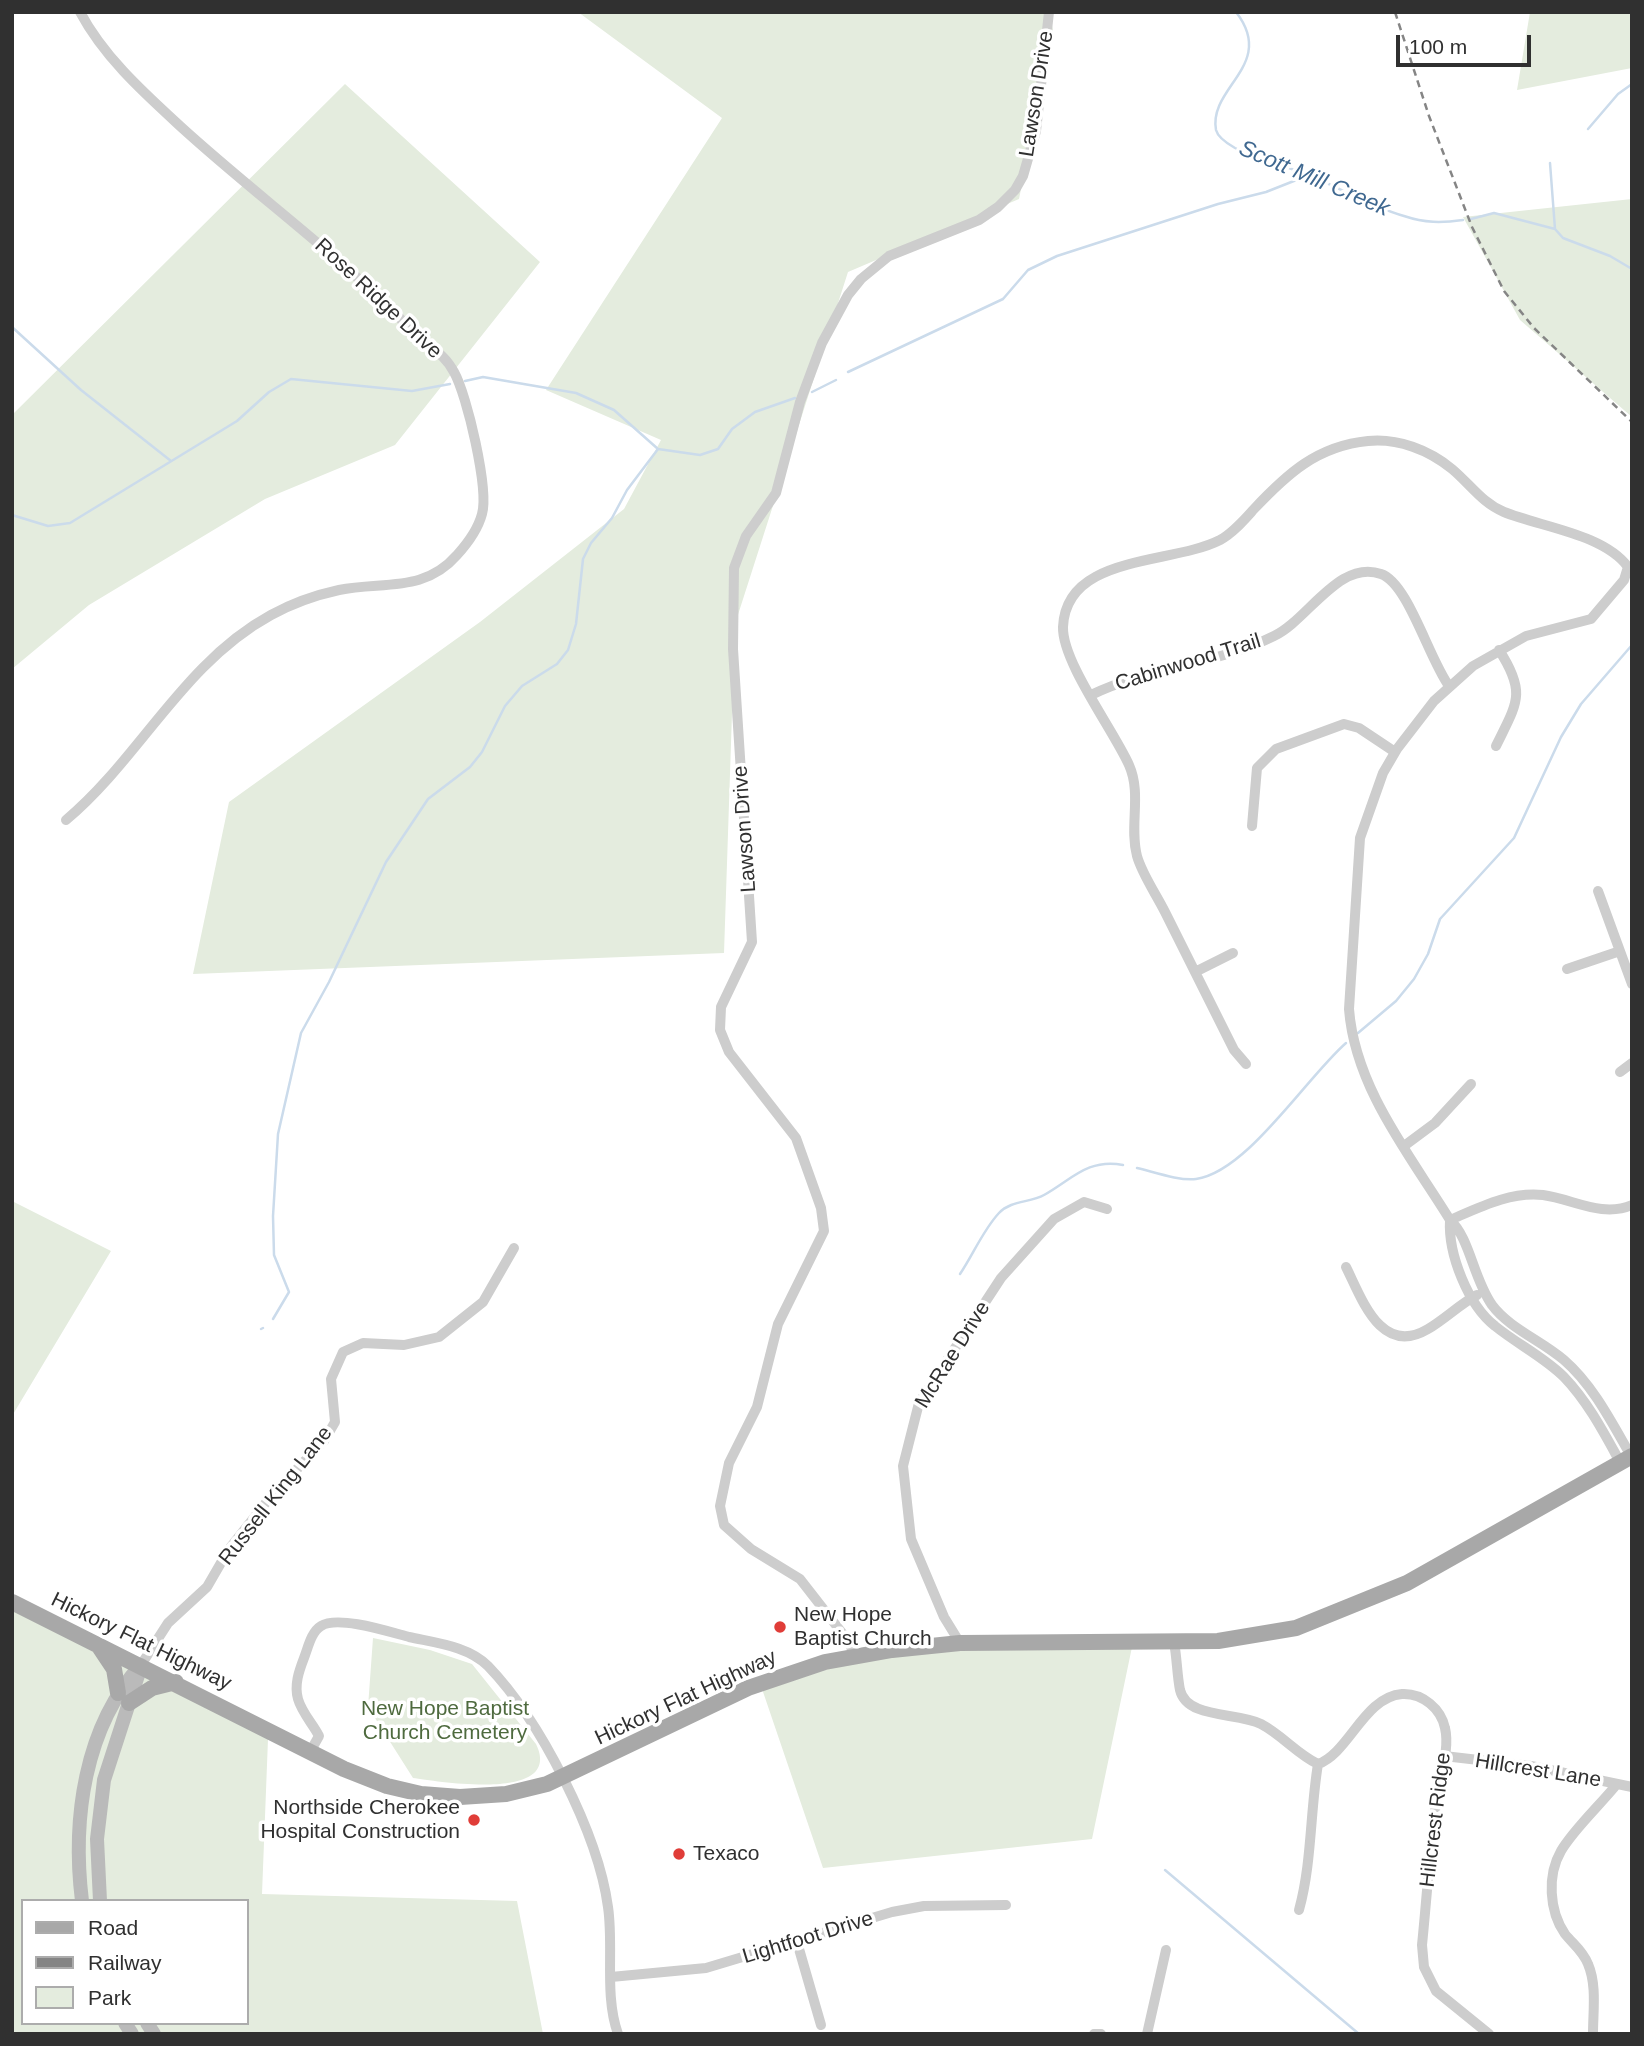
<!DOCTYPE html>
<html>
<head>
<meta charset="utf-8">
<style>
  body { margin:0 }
  #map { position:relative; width:1644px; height:2046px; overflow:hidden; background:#fff; font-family:Arial,sans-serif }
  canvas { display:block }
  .frame { position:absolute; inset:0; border:14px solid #303030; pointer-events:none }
  .legend { position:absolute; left:21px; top:1899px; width:228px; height:126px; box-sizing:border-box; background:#fff; border:2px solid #acacac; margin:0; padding:9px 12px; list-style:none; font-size:21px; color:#303030 }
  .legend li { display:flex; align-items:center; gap:14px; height:35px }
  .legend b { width:35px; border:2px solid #acacac }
  .scale { position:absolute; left:1396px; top:35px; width:135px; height:32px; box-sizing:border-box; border:4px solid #303030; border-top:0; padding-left:9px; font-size:21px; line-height:24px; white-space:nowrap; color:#303030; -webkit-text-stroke:5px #fff; paint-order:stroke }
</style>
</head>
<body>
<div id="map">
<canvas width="1644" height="2046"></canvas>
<div class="frame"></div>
<ul class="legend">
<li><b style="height:9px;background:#a8a8a8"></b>Road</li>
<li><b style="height:9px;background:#858585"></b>Railway</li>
<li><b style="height:19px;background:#e4ecde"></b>Park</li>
</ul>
<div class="scale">100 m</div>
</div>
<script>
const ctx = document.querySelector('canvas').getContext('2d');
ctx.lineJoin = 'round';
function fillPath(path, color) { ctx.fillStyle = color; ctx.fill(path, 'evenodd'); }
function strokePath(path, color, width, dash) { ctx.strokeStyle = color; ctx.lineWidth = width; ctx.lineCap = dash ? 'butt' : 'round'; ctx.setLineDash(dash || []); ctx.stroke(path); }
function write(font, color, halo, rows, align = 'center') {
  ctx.font = font + ' Arial,sans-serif'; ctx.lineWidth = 7; ctx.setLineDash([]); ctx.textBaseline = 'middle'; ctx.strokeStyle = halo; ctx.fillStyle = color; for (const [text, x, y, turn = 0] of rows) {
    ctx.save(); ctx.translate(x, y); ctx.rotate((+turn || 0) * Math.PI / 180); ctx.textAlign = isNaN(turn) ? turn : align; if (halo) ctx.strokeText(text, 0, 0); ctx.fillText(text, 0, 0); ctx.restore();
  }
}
fillPath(new Path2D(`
  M578,12H1049L1053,30L1019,199L848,272L735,624L724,953L193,974L229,802L480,622L624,509L661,440L546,390L722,118Z
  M1530,12H1632V68L1517,90Z
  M345,84L540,262L395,445L265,499L89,605L12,669V415Z
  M1632,199V417L1520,320L1463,217Z
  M12,1201L111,1251L12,1416Z
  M12,1607L268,1739L262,1894L517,1901L543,2034H12ZM23,1901H247V2023H23Z
  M373,1638L430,1650L472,1664L536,1744C564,1802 441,1782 413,1778L368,1707Z
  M1132,1647L1092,1839L823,1868L760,1683L864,1649Z`), '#e4ecde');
strokePath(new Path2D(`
  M1236,12C1277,65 1208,87 1216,130C1218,138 1228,144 1235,148C1259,160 1286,166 1311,176C1342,189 1372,207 1404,216C1425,223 1441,223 1463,220
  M1588,129L1618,94L1632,84
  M1550,163L1555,229
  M1471,219L1494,213L1555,229L1563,238L1610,256L1632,269
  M12,327L81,390L171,461
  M848,372L1003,299L1028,270L1057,256L1218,204L1266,192L1309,175
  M465,381L483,377L576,393L614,410L658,449L700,455L718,449L732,429L755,412L795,398
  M812,392L836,380
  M12,515L48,526L70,523L237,421L269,392L291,379L412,391L450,384
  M1358,1033L1396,1001L1414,979L1428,954L1440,919L1514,838L1561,737L1581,704L1632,645
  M1137,1168C1154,1172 1179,1181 1196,1179C1247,1172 1306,1078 1346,1043
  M960,1274C973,1255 983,1230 999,1213C1011,1200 1030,1203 1044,1195C1071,1180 1088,1158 1123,1165
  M273,1319L289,1292L274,1255L273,1216L278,1134L301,1033L329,982L386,862L428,799L470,767L482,752L505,706L522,686L557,664L568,650L576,624L583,559L591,543L612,518L627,490L658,449
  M261,1329L263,1328
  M1165,1870L1359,2034`), '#cbdbeb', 2.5);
strokePath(new Path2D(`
  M1091,695C1150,666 1216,665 1274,636C1308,620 1339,559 1381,574C1408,583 1429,659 1449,686
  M1496,746C1517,703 1527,693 1499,650
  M66,820C140,758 183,663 271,615C291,604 316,595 339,590C383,581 424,593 457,555C467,544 478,529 482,514C489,489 467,395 454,372C444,354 435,351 420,339C411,332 403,321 395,313C327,246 250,190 180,126C143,92 104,57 80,12
  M1252,826L1257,768L1276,749L1344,724L1359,728L1395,752
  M1598,891L1632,984
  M1567,969L1620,951
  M1195,972L1233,953
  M1246,1064L1234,1050C1211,1004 1188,958 1165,912C1156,894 1142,874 1137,856C1129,826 1142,794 1129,765C1114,731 1062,662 1063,627C1066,554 1171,565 1220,540C1233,533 1244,520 1254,509C1287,474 1317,446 1368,441C1398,438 1429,450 1452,469C1470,484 1482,503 1504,512C1541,527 1604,534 1628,567L1624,580L1591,619L1526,636L1473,666L1434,701L1397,749L1383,773L1360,838L1349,1009C1355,1088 1410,1155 1450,1220C1470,1238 1473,1278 1492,1305C1509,1328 1542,1341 1564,1360C1593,1385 1612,1423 1631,1456
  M1620,1072L1632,1063
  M1404,1146L1435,1123L1471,1084
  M1450,1220C1448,1254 1468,1305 1495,1326C1517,1344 1544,1357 1564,1377C1588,1402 1604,1433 1620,1462
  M1450,1220C1478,1208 1511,1191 1543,1195C1573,1199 1602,1218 1632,1205
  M1346,1267C1362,1299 1381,1357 1428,1329C1445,1319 1460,1304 1477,1295
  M1174,1642C1177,1658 1177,1675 1180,1690C1187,1719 1237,1712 1261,1724C1282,1735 1297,1754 1318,1764
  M960,1643L944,1617L911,1539L903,1466L919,1403L1001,1278L1054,1219L1084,1202L1107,1209
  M856,1656L846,1638L800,1579L751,1549L724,1525L720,1506L729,1463L757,1407L778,1324L824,1231L821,1208L796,1138L729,1052L720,1030L721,1007L752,942L733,649L734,568L746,536L776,493L800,402L822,343L848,295L861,279L889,256L979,220L998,207L1015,190L1023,176L1036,131L1049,12
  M141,1665L168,1623L207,1587L229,1549L272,1495L324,1441L335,1422L331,1379L343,1352L363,1343L404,1345L439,1337L483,1302L514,1248
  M310,1752L319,1736C313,1724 302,1713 298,1699C294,1685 299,1671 304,1658C308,1648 311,1632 321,1626C338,1615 390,1632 409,1637C436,1643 468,1646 488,1666C540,1720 598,1833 608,1907C614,1947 604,1995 618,2034
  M1444,1756L1531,1766L1632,1787
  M1299,1910C1312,1863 1310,1812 1318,1764C1349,1753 1364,1697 1402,1694C1423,1693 1441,1709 1445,1728C1450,1749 1440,1775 1437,1796C1430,1845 1427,1896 1422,1945L1424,1967L1436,1991L1489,2034
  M797,1942L821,2025
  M611,1977L706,1968L892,1912L924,1906L1006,1905
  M1094,2034H1101
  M1147,2034L1166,1950
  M1593,2034C1593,2011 1597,1985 1588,1964C1583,1951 1573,1944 1565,1934C1549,1911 1547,1875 1561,1851C1573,1830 1601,1804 1617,1784`), '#cdcdcd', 10);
strokePath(new Path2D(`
  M82,1901C72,1820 84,1727 141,1665
  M100,1901L97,1839L104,1780L141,1666
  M125,2023L132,2034
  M147,2023L154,2034`), '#bababa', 14);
strokePath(new Path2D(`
  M12,1602L344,1769L387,1786L421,1794L460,1797L506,1794L547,1784L748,1688L825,1662L892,1650L960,1643L1218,1641L1296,1628L1407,1583L1632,1456
  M100,1648L114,1669L118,1693
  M129,1703L152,1688L176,1682`), '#a8a8a8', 16);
strokePath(new Path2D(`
  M1395,12L1429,116L1472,227L1504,291L1534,328L1632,422`), '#858585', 2.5, [7, 5]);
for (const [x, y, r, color] of [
  [780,1627,7,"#e03d38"],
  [474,1820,7,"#e03d38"],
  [679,1854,7,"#e03d38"]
]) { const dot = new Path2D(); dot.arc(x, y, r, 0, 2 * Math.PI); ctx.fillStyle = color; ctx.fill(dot); strokePath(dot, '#fff', 2.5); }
write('21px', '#303030', '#fff', [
  ["Lawson Drive",1037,94,-81],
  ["Rose Ridge Drive",378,299,43],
  ["Cabinwood Trail",1188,663,-17],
  ["Lawson Drive",745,829,-94],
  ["McRae Drive",953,1355,-58],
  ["Russell King Lane",276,1496,-52],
  ["Hickory Flat Highway",141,1642,26],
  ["Hickory Flat Highway",686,1698,-25],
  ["Hillcrest Lane",1538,1771,9],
  ["Hillcrest Ridge",1436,1820,-83],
  ["Lightfoot Drive",808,1938,-17]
]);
write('21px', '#303030', '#fff', [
  ["New Hope",794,1615],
  ["Baptist Church",794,1639],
  ["Northside Cherokee",460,1808,"right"],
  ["Hospital Construction",460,1832,"right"],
  ["Texaco",693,1854]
], 'left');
write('21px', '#4e6a3e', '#fff', [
  ["New Hope Baptist",445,1709],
  ["Church Cemetery",445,1733]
]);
write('italic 23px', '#3f6890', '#fff', [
  ["Scott Mill Creek",1314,179,23]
]);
</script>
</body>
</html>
